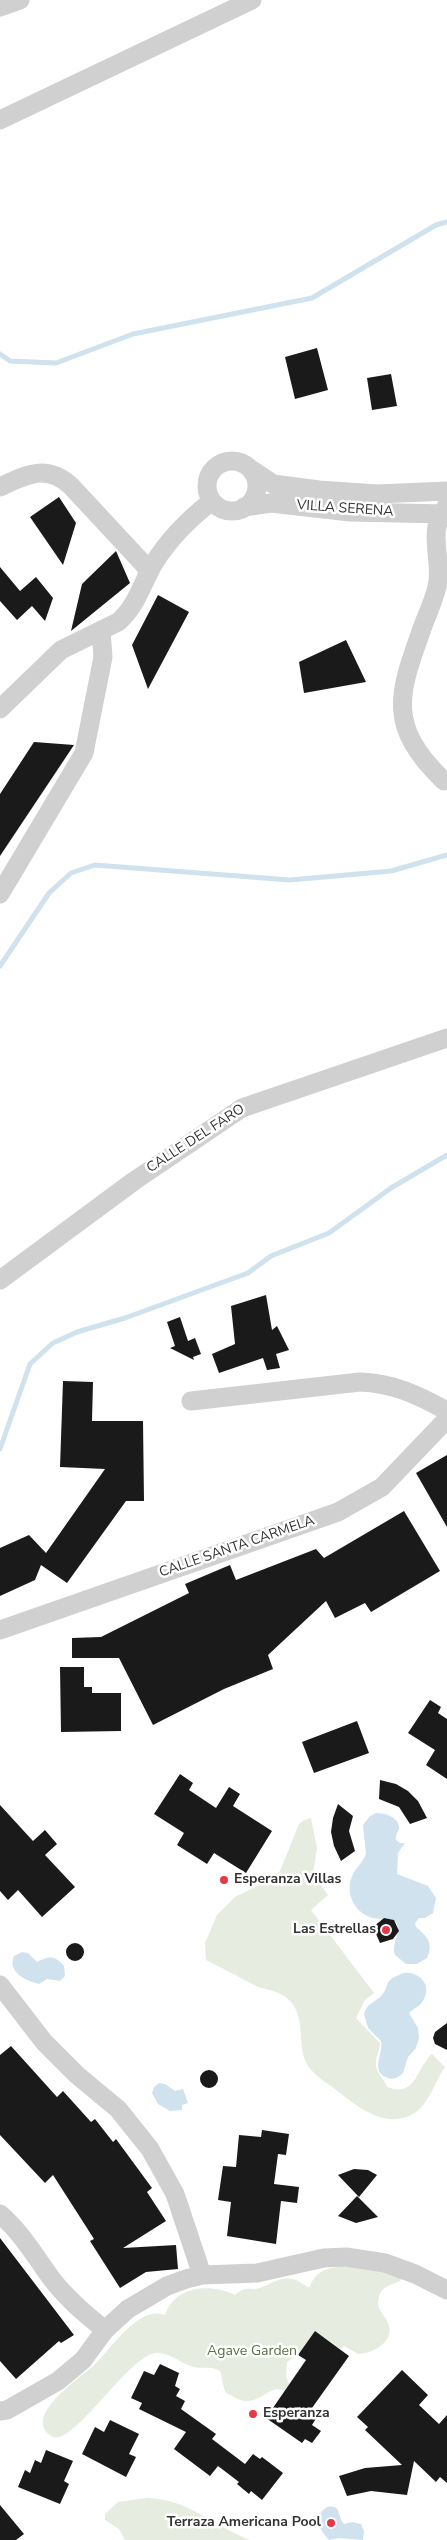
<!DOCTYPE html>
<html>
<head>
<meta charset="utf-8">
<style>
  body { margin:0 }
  canvas { display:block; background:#fff }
</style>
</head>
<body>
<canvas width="447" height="2540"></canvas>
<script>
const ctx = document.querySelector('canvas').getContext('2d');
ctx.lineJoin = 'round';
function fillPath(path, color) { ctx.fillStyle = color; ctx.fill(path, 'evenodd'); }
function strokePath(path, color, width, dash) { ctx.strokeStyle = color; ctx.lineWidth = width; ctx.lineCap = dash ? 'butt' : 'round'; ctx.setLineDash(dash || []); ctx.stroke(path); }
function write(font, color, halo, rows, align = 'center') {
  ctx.font = font + ' "Nunito Sans",sans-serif'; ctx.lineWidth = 5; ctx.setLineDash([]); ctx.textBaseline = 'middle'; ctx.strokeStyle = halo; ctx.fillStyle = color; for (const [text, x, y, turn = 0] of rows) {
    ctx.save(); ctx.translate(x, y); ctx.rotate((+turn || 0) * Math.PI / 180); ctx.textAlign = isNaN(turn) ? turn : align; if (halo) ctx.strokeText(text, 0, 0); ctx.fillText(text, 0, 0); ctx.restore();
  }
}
fillPath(new Path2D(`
  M311,1818L317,1848L313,1874L328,1895L311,1910L374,1993L365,2000L356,2018L380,2043C380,2051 375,2057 376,2064C376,2074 384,2078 387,2087C416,2098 415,2070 432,2054L445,2067C435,2081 429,2105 413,2114C385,2130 355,2105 335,2089C324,2081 311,2074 305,2060C298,2041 305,2019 291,2002C281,1990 266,1991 254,1985C238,1977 223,1968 206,1960L205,1943L217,1915L235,1897L271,1879L280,1871L299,1824L304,1820Z
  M348,2266L393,2273L402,2279C394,2286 382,2284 379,2297C375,2311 386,2314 389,2326C394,2342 372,2354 358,2354L344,2346L341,2349L315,2331L298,2355L287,2362L286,2376L294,2396C269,2379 270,2399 247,2401C240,2402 231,2395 225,2392L220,2371C211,2365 201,2370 191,2366C179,2362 169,2352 156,2353C128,2355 72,2450 51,2436C22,2416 80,2378 92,2367C109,2352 138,2304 165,2315C175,2285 211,2283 235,2295C246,2285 249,2291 260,2288C271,2284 281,2276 293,2279C300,2281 305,2287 310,2287C315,2269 332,2267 348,2266Z
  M147,2498C188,2499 214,2526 250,2540H125L119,2529L105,2520V2514L118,2502Z`), '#e6ecdf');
fillPath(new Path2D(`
  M376,1813C385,1813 399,1817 399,1828C398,1833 395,1834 396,1840L400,1843H405L398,1853L397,1874L428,1886L436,1898L433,1913L425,1918H419L415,1923L416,1927C427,1936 434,1943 427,1958L417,1964H406L395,1955C391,1942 402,1933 396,1922C389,1916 382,1920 373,1918C354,1913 344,1892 353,1874C357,1867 363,1862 366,1854L363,1825L370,1816Z
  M22,1952L28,1953L37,1962C49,1956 54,1955 64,1966L65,1976L60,1981L47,1979L39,1984C26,1981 7,1972 14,1956Z
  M404,1973C418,1971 432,1984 424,1999C421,2006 414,2008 409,2013L418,2028L419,2038L416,2048L408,2057L403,2073C399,2077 394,2080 388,2078C369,2072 384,2053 381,2041L368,2028L364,2014C367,2004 373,2003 380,1997C392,1986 380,1981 404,1973Z
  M159,2083L165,2084L175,2091L183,2089L188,2103L182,2105V2110L170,2111L158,2104L152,2093L154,2087Z
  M327,2507C342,2504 337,2517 344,2524L352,2522L361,2524L364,2531L363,2540L339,2538L329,2540C319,2529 312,2517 327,2507Z`), '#cfe2ee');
strokePath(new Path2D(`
  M0,354L10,361L56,363L133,334L312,298L436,225L447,222
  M0,966L49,893L71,873L95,865L290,880L391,871L447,855
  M0,1449L30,1364L53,1343L77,1332L125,1318L248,1273L271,1256L329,1233L391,1188L447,1155`), '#cfe2ee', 5);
fillPath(new Path2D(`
  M317,348L328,390L295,399L285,357Z
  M391,374L397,406L372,410L367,378Z
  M59,497L76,523L63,565L30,517Z
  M116,551L130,583L71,631L82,584Z
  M0,567L20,591L36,577L53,598L45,621L32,606L17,620L0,601Z
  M158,595L189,612L148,689L132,645Z
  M346,640L366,682L304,693L299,662Z
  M34,742L74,745L0,856V794Z
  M266,1295L272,1330L277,1326L289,1350L276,1354L280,1368L267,1370L263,1358L219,1373L212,1354L235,1344L231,1306Z
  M180,1317L188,1341L195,1338L201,1354L193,1357L194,1360L170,1348L175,1346L167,1322Z
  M63,1381L93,1382L92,1421H143L144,1501H126L67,1583L41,1565L35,1580L0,1596V1548L29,1535L46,1553L105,1469L60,1467Z
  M447,1455V1527L416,1473Z
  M404,1511L440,1571L371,1612L365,1603L335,1618L326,1601L268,1655L273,1669L224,1689L153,1725L119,1658H72V1638L101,1637L189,1593L185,1584L230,1565L236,1580L316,1549L324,1558Z
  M60,1667H84V1687H92V1693H121V1731L61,1732Z
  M430,1700L441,1707L438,1713L447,1719V1779L426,1765L435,1750L408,1733Z
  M357,1721L369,1753L314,1773L302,1742Z
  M180,1774L193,1783L189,1790L216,1808L229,1787L240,1794L233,1806L272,1831L246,1873L214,1853L207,1864L177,1845L184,1833L154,1814Z
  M380,1780L396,1784L408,1791L418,1801L427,1818L410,1824L399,1807L379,1799Z
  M338,1804L353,1816L349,1831L355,1851L341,1861L334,1846L331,1832L333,1818Z
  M0,1805L33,1841L45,1830L57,1844L45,1855L75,1887L42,1917L18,1890L8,1900L0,1891Z
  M384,1918L394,1920L399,1931L393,1939L380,1943L373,1927Z
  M66 1952a9 9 0 1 1 18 0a9 9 0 1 1-18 0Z
  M447,2023V2050L435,2044L433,2038L435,2032Z
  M11,2046L57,2097L63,2091L91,2122L95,2119L113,2142L116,2139L152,2188L147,2192L166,2221L123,2248L176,2245L178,2269L146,2272L120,2288L90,2241L94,2239L53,2175L45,2183L0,2135V2055Z
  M200 2079a9 9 0 1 1 18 0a9 9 0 1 1-18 0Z
  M262,2130L289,2134L286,2155L278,2154L274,2184L299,2187L297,2203L281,2201L276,2244L227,2236L231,2202L218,2200L223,2166L236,2167L239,2135L261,2137Z
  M354,2169L368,2170L377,2175L359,2197L338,2175Z
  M357,2196L378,2217L356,2223L338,2216Z
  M0,2238L74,2335L61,2343L59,2341L16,2379L0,2361Z
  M315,2331L349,2356L312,2408L317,2411L314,2415L317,2417L312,2425L321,2431L312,2443L305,2439L302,2443L266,2418L306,2360L298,2355Z
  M160,2364L179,2373L175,2386L180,2389L176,2396L185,2401L181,2409L216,2434L212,2439L245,2464L253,2454L260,2459L262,2457L283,2473L262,2500L251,2491L249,2494L237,2484L239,2482L218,2466L210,2476L174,2449L186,2432L139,2409L142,2403L131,2398L144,2371L154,2375Z
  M402,2370L428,2395L419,2405L439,2424L447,2415V2483L440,2477L436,2482L414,2461L407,2495L371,2491L347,2496L339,2476L365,2468L402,2465L365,2430L368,2427L357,2417Z
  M110,2420L139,2434L129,2454L136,2457L126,2477L82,2454L95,2427L104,2432Z
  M46,2450L73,2461L64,2481L69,2484L60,2504L18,2487L25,2470L30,2473L35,2460L41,2463Z
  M0,2505L24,2534L16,2540H0Z`), '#1a1a1a');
strokePath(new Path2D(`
  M0,7L20,0
  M0,120L252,0
  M207 486a25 25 0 1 1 50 0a25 25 0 1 1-50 0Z
  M249,468L273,484L319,490L377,494L447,491
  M0,487C27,474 47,464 71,486L150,571
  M244,507L271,503L350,512L447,514
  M0,709L61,650L118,622C137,606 142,583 154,563C169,539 190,518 212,501
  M444,781C385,724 399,693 424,623C429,611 434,599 437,587C442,567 433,546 437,526C439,519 444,512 447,505
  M0,894L84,753L103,657L101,630
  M0,1280L134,1181L242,1108L447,1038
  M191,1401L360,1382C393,1383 418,1395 447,1411
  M0,1630L338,1512L382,1487L447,1419
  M0,1985L44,2042L77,2075L118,2109L150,2149L175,2194L202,2275
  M0,2214C21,2232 35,2256 51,2278C66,2298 85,2314 105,2330
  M0,2411L7,2410L58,2381L83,2360L105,2330L128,2309L167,2286L186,2279L202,2275L257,2273L324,2258L346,2257L385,2263L415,2274L447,2290`), '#d0d0d0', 19);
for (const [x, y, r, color] of [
  [224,1880,5,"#e63946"],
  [386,1930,5,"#e63946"],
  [253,2414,5,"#e63946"],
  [331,2523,5,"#e63946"]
]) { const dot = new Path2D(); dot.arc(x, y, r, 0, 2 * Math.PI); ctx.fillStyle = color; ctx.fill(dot); strokePath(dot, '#fff', 2); }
write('14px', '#333', '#fff', [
  ["VILLA SERENA",345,509,4],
  ["CALLE DEL FARO",196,1139,-33],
  ["CALLE SANTA CARMELA",237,1547,-19]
]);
write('bold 14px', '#333', '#fff', [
  ["Esperanza Villas",234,1880],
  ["Las Estrellas",376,1930,"right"],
  ["Esperanza",263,2414],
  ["Terraza Americana Pool",321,2523,"right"]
], 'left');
write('14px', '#56703f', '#fff', [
  ["Agave Garden",252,2352]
]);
</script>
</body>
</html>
